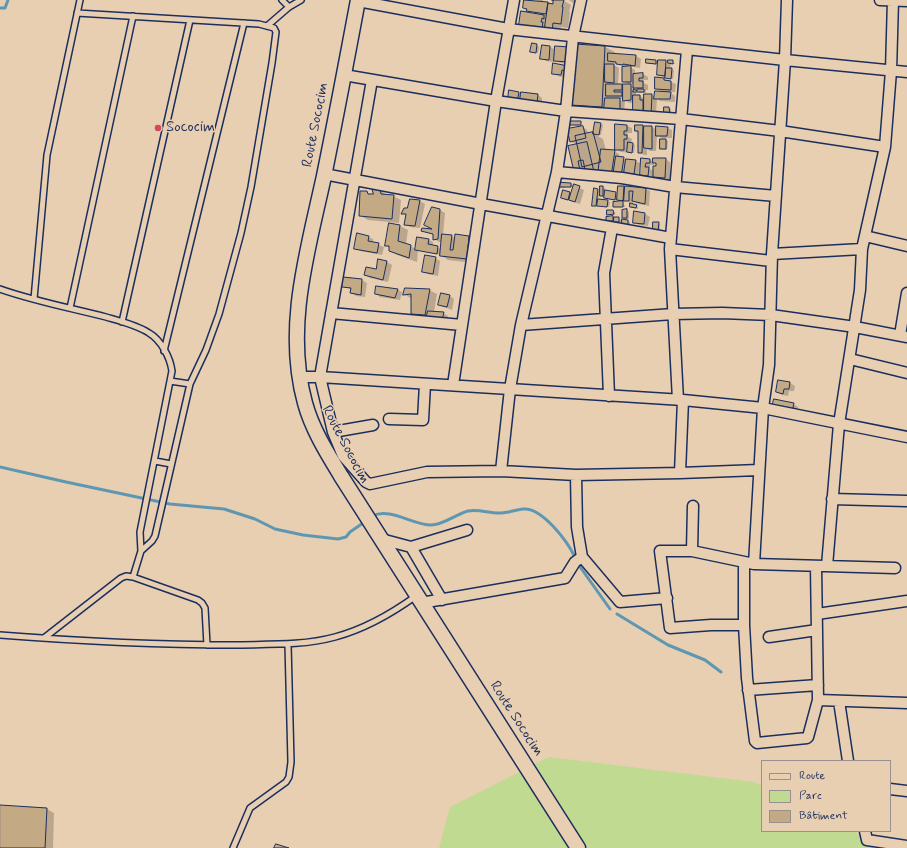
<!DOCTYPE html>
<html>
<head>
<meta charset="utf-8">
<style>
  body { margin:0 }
  #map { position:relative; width:907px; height:848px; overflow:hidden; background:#e9cfb1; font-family:Mynerve,sans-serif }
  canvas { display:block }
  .legend { position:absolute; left:761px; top:760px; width:130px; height:72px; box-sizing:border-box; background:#e9cfb1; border:1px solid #978f90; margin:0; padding:5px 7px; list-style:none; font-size:12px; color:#1b2f5e }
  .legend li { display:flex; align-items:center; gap:8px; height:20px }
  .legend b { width:20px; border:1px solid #978f90 }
</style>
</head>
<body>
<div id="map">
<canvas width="907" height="848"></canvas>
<ul class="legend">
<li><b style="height:5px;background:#e9cfb1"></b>Route</li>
<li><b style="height:11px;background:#c0da91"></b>Parc</li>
<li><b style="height:11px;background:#c4aa84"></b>Bâtiment</li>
</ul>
</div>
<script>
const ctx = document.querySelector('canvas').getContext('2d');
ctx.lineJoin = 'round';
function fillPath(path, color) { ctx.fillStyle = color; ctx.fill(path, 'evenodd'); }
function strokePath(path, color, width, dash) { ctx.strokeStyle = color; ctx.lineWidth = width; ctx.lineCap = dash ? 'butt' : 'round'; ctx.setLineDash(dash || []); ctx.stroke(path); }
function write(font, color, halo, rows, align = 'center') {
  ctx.font = font + ' Mynerve,sans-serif'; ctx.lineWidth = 3; ctx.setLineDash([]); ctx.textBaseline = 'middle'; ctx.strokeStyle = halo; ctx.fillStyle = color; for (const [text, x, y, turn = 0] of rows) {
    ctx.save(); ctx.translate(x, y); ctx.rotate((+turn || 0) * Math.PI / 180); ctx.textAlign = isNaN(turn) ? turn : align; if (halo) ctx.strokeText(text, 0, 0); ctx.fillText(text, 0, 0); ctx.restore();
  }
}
fillPath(new Path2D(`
  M549,757L754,782L762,786V831H852L886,848H439L450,807Z`), '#c0da91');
fillPath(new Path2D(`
  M525,0L538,1L536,0H543V2L554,5V2L551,0H559L564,1L571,5L569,12H570L568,28L561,27L559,35L525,27L521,24L535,14L524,7Z
  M569,0H580V4L573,3Z
  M537,45L539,47L538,53L534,52Z
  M576,45L605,47L615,52V55L636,56L641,59L640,68L627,66L635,70V75L643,74L648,77V80H644V83L648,85V90H646V93H640L636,89V96H640L645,99V95H652L655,97L656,92H662L656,89V79H664L676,84L675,92H669L675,96V102L660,101L657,99L656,113H661L665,115V108H669L671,109V115L666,116L663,114V118H658L648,116H639L634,113V103H629L625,100L624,113L583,110L572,105L575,65L560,63L554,60V62L546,61L541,58L543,46L550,47L556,50V47L569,48L575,52ZM611,63L617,64L623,66V81L630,85H618L619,68ZM629,84H634V87L632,86ZM618,99H624V102Z
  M656,61L659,63L666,61L669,63V61L675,63V64H671L670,69L674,70L673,79L663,77L658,74L659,65L647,63Z
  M567,67L566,78L558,76L553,73Z
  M519,93L522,95H538L542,98V105L511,101Z
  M601,124L603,125L601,135H596L603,139L606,150L614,151L619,154V158L627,160L635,161L642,164L650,160L654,162L665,159L670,162V180H662L665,181L653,177V178H646L641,175L642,165H640L638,176L630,175L626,173V179H588L584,180L576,176L577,145L571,141L583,127L587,130L588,134H595ZM654,162L657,164V167L654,171L650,169V165H654Z
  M616,125L627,126L632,128V133H628V137L632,139L631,143L635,145L634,153L621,152L616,149Z
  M642,126L652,127L657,130L667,128L672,130V138H663L668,141L667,150L661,149L665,140L657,135L656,151H650L647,149V155H644L639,152V132L636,130Z
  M571,184L584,190L580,204L564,199V191L572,194L574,187H565V188L555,187Z
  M601,187L605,188V191L618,195L624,187L646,189L650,191L649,206L638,204L633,201V205L638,207V209L633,208L631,207L632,203L625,200L620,201L617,199V200L607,199L599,195L598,200L610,202L609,207L598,205V207L595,206L593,205L597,190L601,192Z
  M380,190L388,196H393L401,200L399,223L368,220L360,215L366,192L371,195H374Z
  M411,200L420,201L425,204L420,228L410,227L405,224L406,215L403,213L408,209Z
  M622,202L624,204L625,207H616L614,206Z
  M432,209L440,210L445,213L443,235L451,236L456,239V235L469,237L477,241L474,263L448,260L441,255L418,250L417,262L397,255L390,251V248L387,246L389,224L400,226L408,230L406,244L416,249L429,240L433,242V246L441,249L442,242H439L434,239V235L423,231L436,230Z
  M627,210L629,212V219H625L623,218Z
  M613,211L615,212V215L608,214Z
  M635,212L645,214L650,217L648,226L639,225L634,222Z
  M612,217L621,220V222L607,221Z
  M623,220L630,222V226L625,225Z
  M658,223L660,224V231H656Z
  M368,237L373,239V243L384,247L382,255L360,251L356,248Z
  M435,258L440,261L438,276L428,274L423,272Z
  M379,261L387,262L392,265L388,282L370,278L365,275L377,270Z
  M344,278L362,280L367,283L365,297L356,296L351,293L352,290L343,286Z
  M398,290L402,292L400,300L380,297L376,294Z
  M429,290L437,294L434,312L443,313L448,316L447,322L420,317L412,313V299L404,294Z
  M450,296L454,299L452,310L439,305Z
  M779,381L790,383L795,386L794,391H789L788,396L782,395L777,392Z
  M793,404L798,407L797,414L774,407Z
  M0,806L47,809L54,813L53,848H0Z`), '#0003');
strokePath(new Path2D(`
  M0,8H5L8,0
  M0,467L66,482L170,504L224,509L255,519L275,529L303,535L338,539L346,537L350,532L366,521
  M372,516C391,507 412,525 431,525C444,525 456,514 468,511C479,509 488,513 499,513C508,513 514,510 523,509C542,507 567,541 575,557
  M578,564L610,609
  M617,614L668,645L705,660L721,672`), '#5f97b3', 3);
const building = new Path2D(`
  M524,0L548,2L546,14L526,11L527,9L523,8Z
  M552,0H564L562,7H563L561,24L553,23L552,32L544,31L548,3L553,4V0Z
  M521,11L544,15V19L542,18L541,22H543L542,28L519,25Z
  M532,43L537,44L536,53L530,52Z
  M575,44L605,46L602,107L571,105Z
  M542,45L550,46L549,60L540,59Z
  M555,46L569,47L568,62L554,61Z
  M608,53L636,55L635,66L623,64V65L616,64V62L608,61Z
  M646,59L656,60V64L646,63Z
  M658,60H666L665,76L657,75Z
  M668,60H673V64L668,63Z
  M553,63L568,66L567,71L562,70L561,75L552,74Z
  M605,64H614V83L605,82Z
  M631,66V82H622V67Z
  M666,68H672L671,79L665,78Z
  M643,73V78H639V81H643V88H633V74Z
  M655,77L664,78V80L671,81V90L655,89Z
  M606,84H622V90H614V92H622V96H606Z
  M623,84H631V100L623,101Z
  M634,89L637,91V89H644V92H633Z
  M509,90L519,92L517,102L508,100Z
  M655,91L671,92L670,99H654Z
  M521,92L538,94L537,103L520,101Z
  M644,94H652L651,115H644Z
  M633,95H640V100H643V113H633Z
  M605,98H620V111L604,110Z
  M664,107H669L670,116H664Z
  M569,121H581V125H569Z
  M595,122L601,123L599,135L593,134Z
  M615,124L627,125V131H624V135H627V139H624V150H615Z
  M635,125H643L642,153H638V131H635Z
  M583,126L586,138L570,142L567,129Z
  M644,126H652V149L644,148Z
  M656,126L668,127L667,136H656Z
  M593,132L601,162L582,167L575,136Z
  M660,139H666V149H660Z
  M587,142L594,172L586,174L583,160L578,161L581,175L575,176L568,146Z
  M628,142L633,143L632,153L627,152Z
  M601,149L615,150L611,177L598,175Z
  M616,156L624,157L621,177L613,176Z
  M641,158L650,159V163H646L645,167H649L648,176L640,175Z
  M653,158H666L665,178L653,177V166H656V163H653Z
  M626,159L636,160L634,174L624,173Z
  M554,182L571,183V187H554Z
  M574,184L580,186L575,202L569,200Z
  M600,186H603V196H600Z
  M618,186H624L623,201L617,200Z
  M625,186L646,188L645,204L632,201L633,191H629V201H624Z
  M372,188L380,189L381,194L394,195L392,219L359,216L360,191H367L368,194H373Z
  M594,188L598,189L596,206H592Z
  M563,190L570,192L568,200L561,198Z
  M605,190L616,192L615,200L604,198Z
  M410,199L420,200L415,226L404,225L406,214H401L404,208H407Z
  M598,199L608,200L607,207L597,206Z
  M623,201V207H613V202Z
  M630,203L637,205L636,208L630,207Z
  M432,207L440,209L438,239L433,240V234L421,231L422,228L432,229L424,225Z
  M627,209V218H622V210Z
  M607,210H613L614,214L607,215Z
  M634,211L645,213L644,224L633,223Z
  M613,216V221H606V217Z
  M614,217H619V222H614Z
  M622,219L628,220V225H622Z
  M653,222H659L658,231L653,230Z
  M389,223L400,225L398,241L411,245L409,258L389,251V246H385Z
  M357,233L369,236L368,241L379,243L377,253L354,249Z
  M442,234L452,235L450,250H453L455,234L469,236L467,259L440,256Z
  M417,237L429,239L428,244L438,246L437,254L415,250Z
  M425,255L436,257L433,274L422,272Z
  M378,259L387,261L383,280L364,275L366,267L376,269Z
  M343,277L362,279L361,295L350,293L351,288L342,287Z
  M376,286L398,289L395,298L375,294Z
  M405,288L430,289L425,315L411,314V294L403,295Z
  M441,293L450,295L447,307L438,305Z
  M428,311L444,312L442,320L426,319Z
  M778,380L790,382L789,389H784L783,394L776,392Z
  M774,399L794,403L792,412L772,407Z
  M0,805L47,808L45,848H0Z
  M276,844L289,848H274Z`);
fillPath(building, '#c4aa84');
strokePath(building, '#1b2f5e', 1);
const lane = new Path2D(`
  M282,0L289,7
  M77,13L259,24L274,28L276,32L272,63L251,187L241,233L219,314L206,350L190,384L155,536L152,541L141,551
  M267,26L289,7L301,0
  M0,289C34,301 71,308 106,317C120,321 137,325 149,333C161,340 170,357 172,371L140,532L141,551L133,577
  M34,299L47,155L80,0
  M70,308L133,16
  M122,322L190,20
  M164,351L244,23
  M170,381L190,384
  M155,461L171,464
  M0,635C77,641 155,645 233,645C267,644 302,646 335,637C365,629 391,614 416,596
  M44,638L121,578L126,576L133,577L198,600L202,603L205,608L207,645
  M233,848L250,808L286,782L289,777L291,762L288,644`);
const street = new Path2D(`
  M880,0L907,1
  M358,1L508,29L785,60L907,72
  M344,75L496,101L566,111L681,119L780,131L885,147
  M372,80L320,377L333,432L343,456L366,482L370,484L427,472L501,471L576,475L680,473L759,470
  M557,172L622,178L675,187L776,196
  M324,174L481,204L671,238
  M865,236L907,246
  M670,249L771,261
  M772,254L862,249
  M331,313L462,325
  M521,325L673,314L722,313L771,315L855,327L907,337
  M900,335L907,293
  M850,359L907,373
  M300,377H320L683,400L763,408L907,437
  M453,385L496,101L514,0
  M609,396L604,273L612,228
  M678,400L670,249L687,50
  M389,419L423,420L425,384
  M333,432L373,425
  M501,471L510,389L521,325L557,172L566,111L573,37L581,0
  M680,473L683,400
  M576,475L577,527L582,557L620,602L667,598
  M832,499L907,501
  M381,539L411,547L467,530
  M411,547L442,600
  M692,551L693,506
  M744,562V625L747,678L755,741L757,743L807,738L808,737L818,700L816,566
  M754,564L763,408L769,365L772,254L785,60L787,0
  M827,566L839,424L860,290L862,249L885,147L891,71L893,0
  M421,603L565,578L575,562L582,557
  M817,614L907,601
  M744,625H711L670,628L660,551H692L754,564L895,568
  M769,637L817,630
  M748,690L818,685
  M818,700L907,703
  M839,701L848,761
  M890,789L907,791
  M865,831L867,840L907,846`);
const secondary = new Path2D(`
  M358,0C347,59 336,117 324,176C308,250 284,327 305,403C312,429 327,453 341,476L578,848`);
strokePath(lane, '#1b2f5e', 8);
strokePath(street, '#1b2f5e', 13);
strokePath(secondary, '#1b2f5e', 17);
strokePath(lane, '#e9cfb1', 5);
strokePath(street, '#e9cfb1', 10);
strokePath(secondary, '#e9cfb1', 14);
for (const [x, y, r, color] of [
  [158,128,4,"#d1495b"]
]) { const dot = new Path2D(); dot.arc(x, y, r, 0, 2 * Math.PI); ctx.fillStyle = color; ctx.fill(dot); strokePath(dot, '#e9cfb1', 1.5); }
write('15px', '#1b2f5e', '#e9cfb1', [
  ["Route Sococim",316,125,-79],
  ["Route Sococim",345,445,62],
  ["Route Sococim",516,719,57]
]);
write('15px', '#1b2f5e', '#e9cfb1', [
  ["Sococim",166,128]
], 'left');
</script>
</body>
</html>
